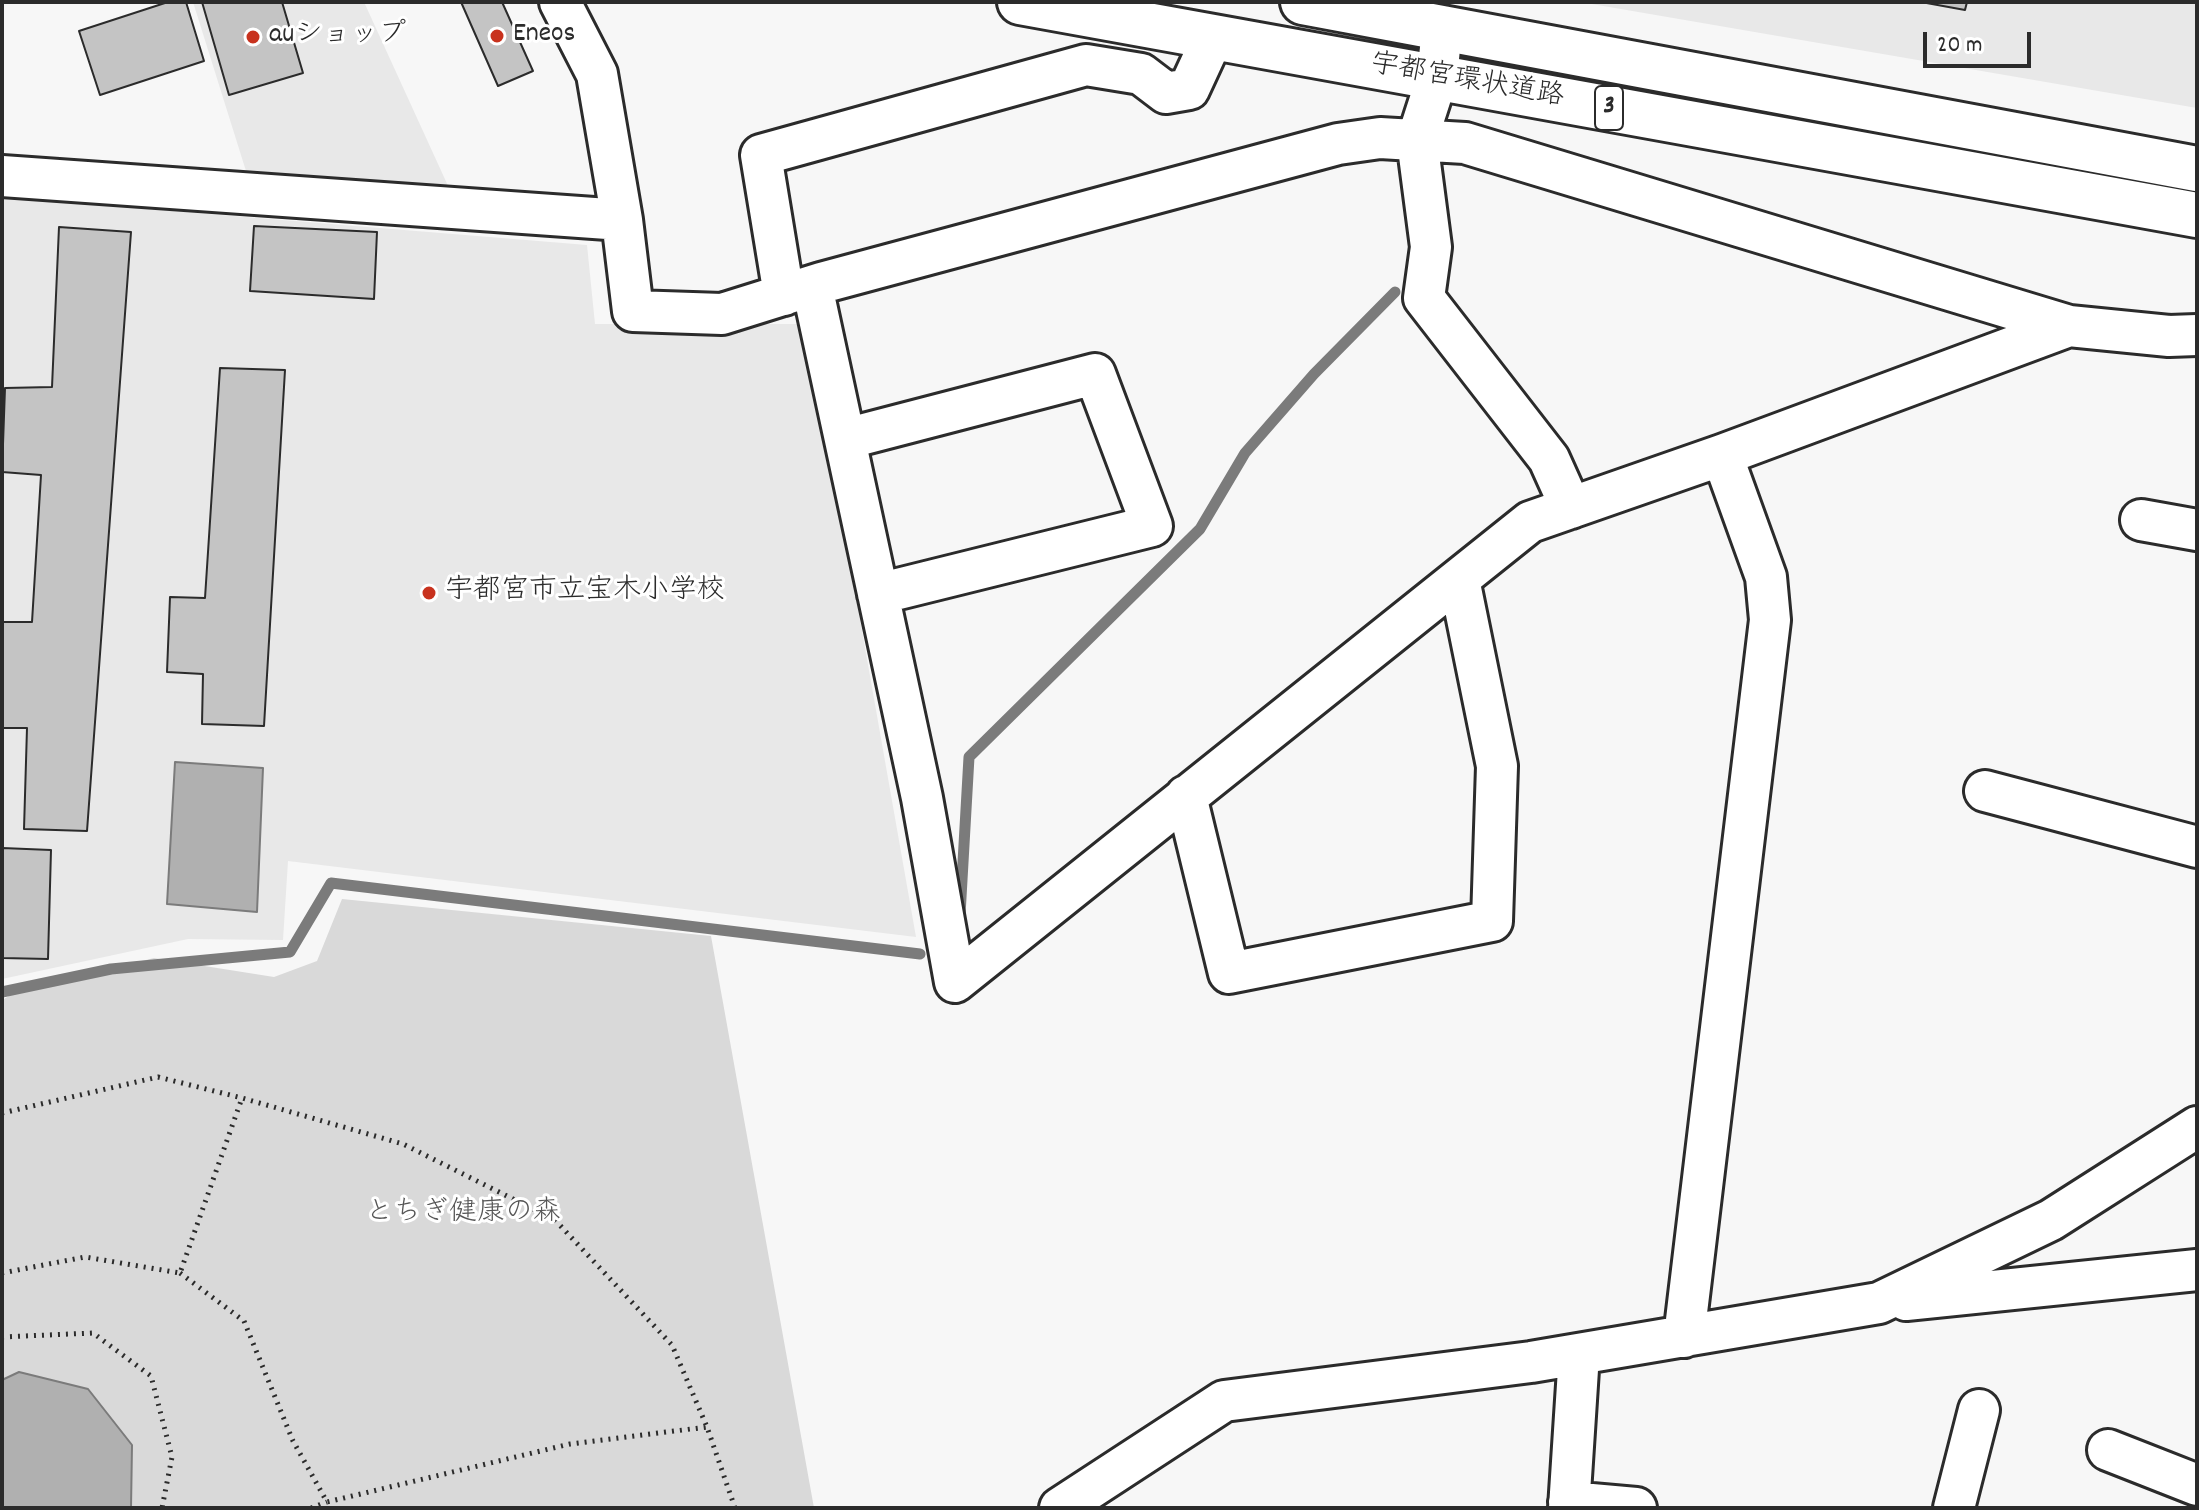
<!DOCTYPE html>
<html>
<head>
<meta charset="utf-8">
<style>
  body { margin:0 }
  #map { position:relative; width:2199px; height:1510px; overflow:hidden; background:#f7f7f7; font-family:Dekko,sans-serif }
  canvas { display:block }
  .frame { position:absolute; inset:0; border:4px solid #2b2b2b; pointer-events:none }
  .scale { position:absolute; left:1923px; top:32px; width:108px; height:36px; box-sizing:border-box; border:4px solid #2b2b2b; border-top:0; padding-left:10px; font-size:24px; line-height:28px; white-space:nowrap; color:#2b2b2b; -webkit-text-stroke:6px #fff; paint-order:stroke }
</style>
</head>
<body>
<div id="map">
<canvas width="2199" height="1510"></canvas>
<div class="frame"></div>
<div class="scale">20 m</div>
</div>
<script>
const ctx = document.querySelector('canvas').getContext('2d');
ctx.lineJoin = 'round';
function fillPath(path, color) { ctx.fillStyle = color; ctx.fill(path, 'evenodd'); }
function strokePath(path, color, width, dash) { ctx.strokeStyle = color; ctx.lineWidth = width; ctx.lineCap = dash ? 'butt' : 'round'; ctx.setLineDash(dash || []); ctx.stroke(path); }
function write(font, color, halo, rows, align = 'center') {
  ctx.font = font + ' Dekko,"Klee One",sans-serif'; ctx.lineWidth = 6; ctx.setLineDash([]); ctx.textBaseline = 'middle'; ctx.strokeStyle = halo; ctx.fillStyle = color; for (const [text, x, y, turn = 0] of rows) {
    ctx.save(); ctx.translate(x, y); ctx.rotate((+turn || 0) * Math.PI / 180); ctx.textAlign = isNaN(turn) ? turn : align; if (halo) ctx.strokeText(text, 0, 0); ctx.fillText(text, 0, 0); ctx.restore();
  }
}
fillPath(new Path2D(`
  M193,2H364L449,188L246,171Z
  M1580,2H2197V108Z
  M2,197L587,245L595,324H808L916,937L288,861L283,940L188,939L2,979Z`), '#e8e8e8');
fillPath(new Path2D(`
  M342,899L711,936L814,1508H2V1000L16,992L154,958L274,977L317,961Z`), '#d9d9d9');
const water = new Path2D(`
  M175,762L263,768L257,912L167,904Z
  M19,1372L88,1389L132,1445L131,1508H2V1380Z`);
fillPath(water, '#b0b0b0');
strokePath(water, '#7b7b7b', 2);
strokePath(new Path2D(`
  M960,915L969,757L1200,529L1245,453L1314,374L1395,292
  M2,992L111,969L290,952L331,883L920,954`), '#7b7b7b', 11);
const building = new Path2D(`
  M168,2H186L204,61L100,95L79,31Z
  M202,2H282L303,73L229,95Z
  M461,2H502L533,71L498,86Z
  M1921,2H1967L1965,10Z
  M254,226L377,232L374,299L250,291Z
  M59,227L131,232L87,831L24,829L27,728H2V622H32L41,475L2,472L5,388L52,387Z
  M220,368L285,370L264,726L202,724L203,674L167,672L170,597L205,598Z
  M2,848L51,850L48,959L2,958Z`);
fillPath(building, '#c4c4c4');
strokePath(building, '#2b2b2b', 2);
const street = new Path2D(`
  M560,2L597,74L622,220L633,311L722,314L821,283L1338,144L1380,138L1465,143L2069,326L2169,336L2197,335
  M1442,28L1437,78L1417,140L1431,247L1424,298L1549,459L1571,508
  M2,176L622,220
  M812,286L922,798L955,982L1530,522L1722,455L2069,326
  M784,295L761,155L1086,65L1141,74L1166,93L1189,89L1213,37
  M845,439L1095,374L1152,526L878,594
  M2141,520L2197,530
  M1985,791L2197,847
  M1186,796L1229,973L1492,921L1497,766L1459,579
  M1906,1300L2197,1270
  M1684,1337L1770,620L1766,577L1722,455
  M2108,1450L2197,1485
  M1569,1502L1636,1508
  M1060,1508L1224,1401L1531,1362L1879,1303L2051,1220L2197,1127
  M1569,1508L1579,1354
  M1954,1508L1979,1410`);
const primary = new Path2D(`
  M1020,2L2197,215
  M1303,2L2197,169`);
strokePath(street, '#2b2b2b', 46);
strokePath(primary, '#2b2b2b', 50);
strokePath(new Path2D(`
  M2,1113L158,1077L242,1098L403,1144L555,1220L672,1345L707,1427L735,1508
  M2,1273L85,1257L180,1273L242,1098
  M180,1273L244,1321L293,1441L327,1502L570,1444L707,1427
  M2,1337L93,1333L151,1376L172,1457L162,1508
  M311,1508L327,1502`), '#2b2b2b', 5, [2, 6]);
strokePath(street, '#fff', 40);
strokePath(primary, '#fff', 44);
for (const [x, y, r, color] of [
  [497,36,8,"#c8321e"],
  [253,37,8,"#c8321e"],
  [429,593,8,"#c8321e"]
]) { const dot = new Path2D(); dot.arc(x, y, r, 0, 2 * Math.PI); ctx.fillStyle = color; ctx.fill(dot); strokePath(dot, '#fff', 3); }
for (const [x, y, w] of [
  [1609,108,28]
]) { const box = new Path2D(); box.roundRect(x - w / 2, y - 22, w, 44, 6); ctx.fillStyle = '#fff'; ctx.fill(box); strokePath(box, '#2b2b2b', 2); }
write('bold 26px', '#2b2b2b', null, [
  ["3",1609,108]
]);
write('28px', '#2b2b2b', '#fff', [
  ["Eneos",513,36],
  ["auショップ",269,37],
  ["宇都宮市立宝木小学校",445,593]
], 'left');
write('28px', '#2b2b2b', '#fff', [
  ["宇都宮環状道路",1467,83,10]
]);
write('28px', '#565656', '#fff', [
  ["とちぎ健康の森",463,1215]
]);
</script>
</body>
</html>
